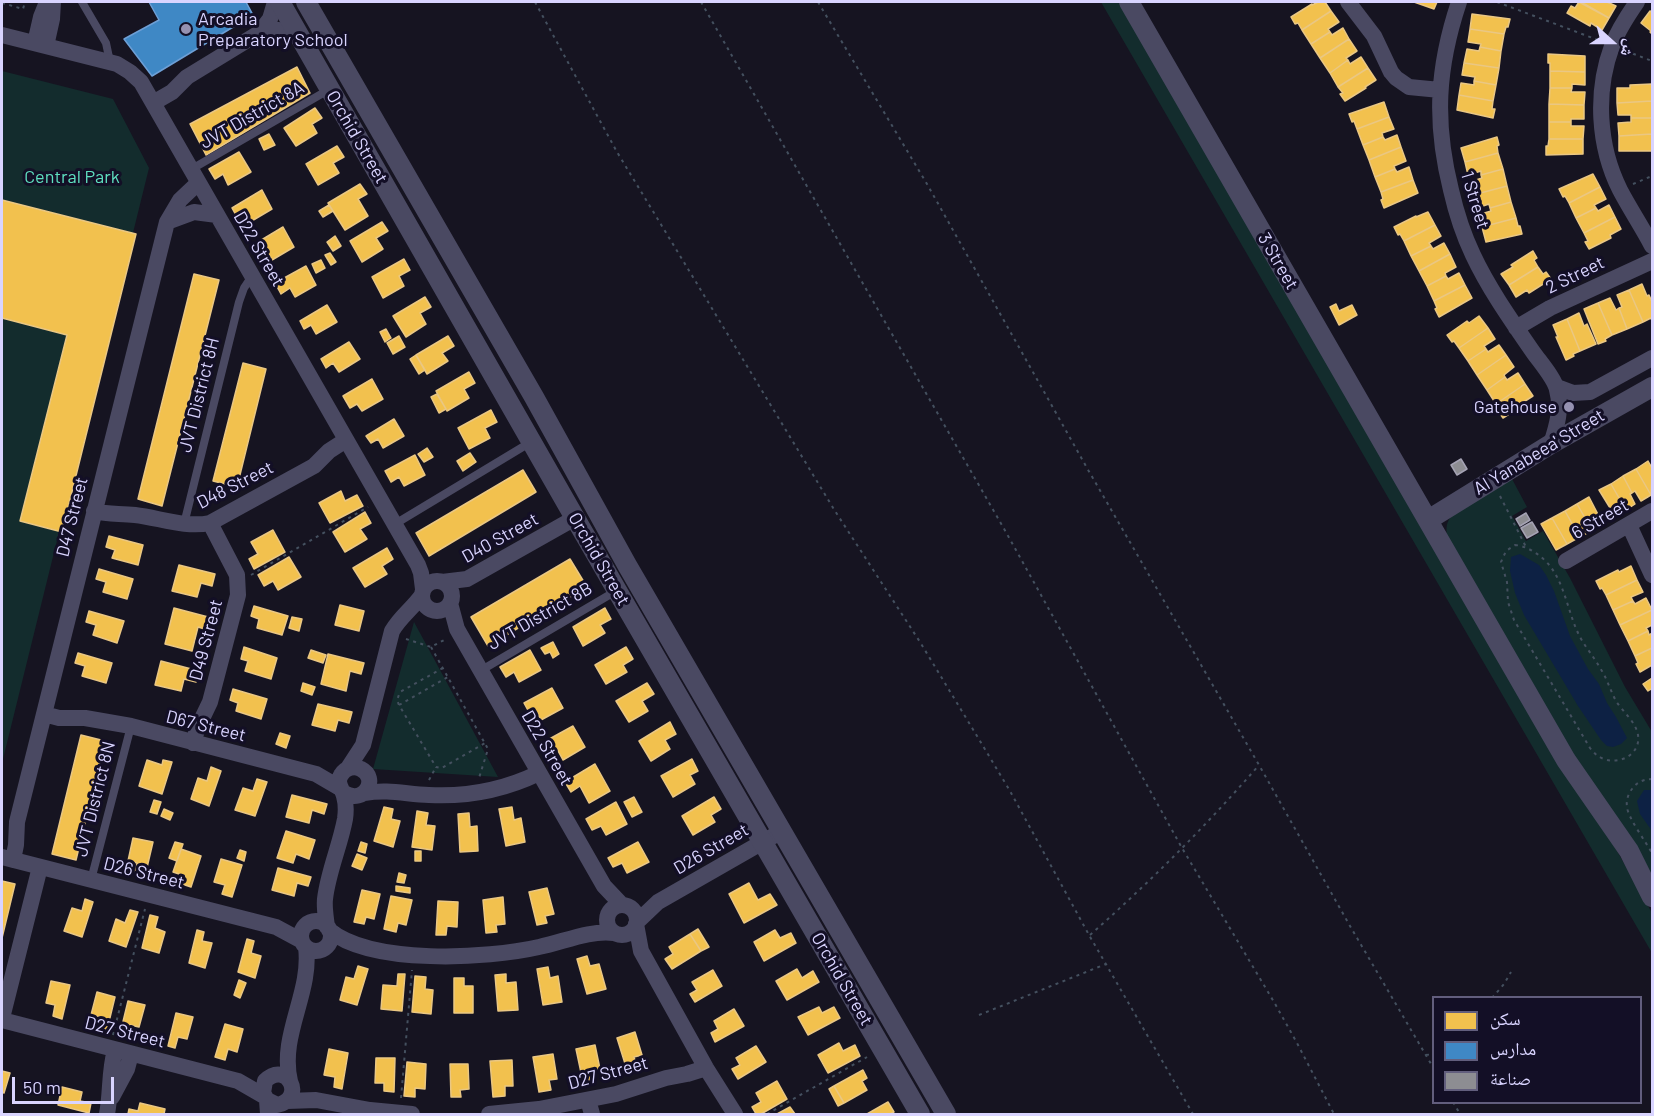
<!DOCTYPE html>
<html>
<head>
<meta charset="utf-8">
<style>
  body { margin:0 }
  #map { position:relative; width:1654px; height:1116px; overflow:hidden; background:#161421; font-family:Barlow,"Noto Naskh Arabic",sans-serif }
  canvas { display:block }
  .frame { position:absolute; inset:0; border:3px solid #d9d4ff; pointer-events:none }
  .legend { position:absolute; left:1432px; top:996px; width:210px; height:108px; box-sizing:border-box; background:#130f26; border:2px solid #625e7d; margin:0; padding:8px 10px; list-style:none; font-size:18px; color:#d9d4ff }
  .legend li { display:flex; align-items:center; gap:12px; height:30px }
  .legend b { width:30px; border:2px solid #625e7d }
  .north { position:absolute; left:1582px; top:12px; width:60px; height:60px; -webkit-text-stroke:4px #130f26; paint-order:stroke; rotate:111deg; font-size:16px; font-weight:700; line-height:24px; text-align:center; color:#d9d4ff }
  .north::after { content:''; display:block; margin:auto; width:21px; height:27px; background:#d9d4ff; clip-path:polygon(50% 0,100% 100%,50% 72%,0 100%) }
  .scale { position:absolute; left:12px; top:1077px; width:102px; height:27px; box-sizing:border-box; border:3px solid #d9d4ff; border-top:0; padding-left:8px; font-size:18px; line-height:21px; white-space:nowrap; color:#d9d4ff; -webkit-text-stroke:4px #130f26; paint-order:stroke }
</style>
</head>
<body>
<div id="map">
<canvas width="1654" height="1116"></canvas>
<div class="frame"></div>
<ul class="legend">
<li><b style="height:16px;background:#f2c14e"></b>سكن</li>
<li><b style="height:16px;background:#3f88c5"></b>مدارس</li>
<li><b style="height:16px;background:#8d8d92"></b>صناعة</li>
</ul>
<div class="north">ش</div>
<div class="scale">50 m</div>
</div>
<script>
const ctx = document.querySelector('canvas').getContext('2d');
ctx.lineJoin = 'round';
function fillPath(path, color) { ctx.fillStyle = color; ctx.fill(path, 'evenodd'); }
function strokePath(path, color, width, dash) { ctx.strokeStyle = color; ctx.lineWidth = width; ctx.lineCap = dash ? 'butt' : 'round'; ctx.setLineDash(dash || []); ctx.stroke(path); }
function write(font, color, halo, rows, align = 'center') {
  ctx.font = font + ' Barlow,sans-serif'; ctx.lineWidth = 6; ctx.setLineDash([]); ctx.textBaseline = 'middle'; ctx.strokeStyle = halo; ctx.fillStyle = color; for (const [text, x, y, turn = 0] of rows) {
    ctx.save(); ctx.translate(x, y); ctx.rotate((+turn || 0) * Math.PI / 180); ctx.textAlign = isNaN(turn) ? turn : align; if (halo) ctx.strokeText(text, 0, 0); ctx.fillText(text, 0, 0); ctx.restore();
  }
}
fillPath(new Path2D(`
  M1101,2H1129L1566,760L1652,913V953Z
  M2,71L113,99L149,168L2,763Z
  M1512,479L1527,507L1512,516L1526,541L1543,531L1570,578L1625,687L1652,732V875L1640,853L1582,772L1447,537C1446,527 1446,522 1453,514Z
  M414,622L498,777L373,769Z`), '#132c2d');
fillPath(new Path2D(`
  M1520,554L1539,565L1546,575L1554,591L1570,636L1588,669L1599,684L1607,703L1616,717L1627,738L1621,744L1613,747L1607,746L1601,740L1578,706L1524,615L1515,593L1510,571L1511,557Z
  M1644,790H1652V831L1640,814L1637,801Z`), '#0d2144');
const homes = new Path2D(`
  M1318,2H1325L1331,11L1302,30L1298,23L1295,24L1291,17L1312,4V5Z
  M1414,2H1437L1434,9Z
  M1579,2L1609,18L1602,30L1591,23L1590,26L1567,13L1571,6L1575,8Z
  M1581,2H1607L1616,6L1609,18Z
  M1331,11L1339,22L1328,29L1330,32L1311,44L1302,30Z
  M1650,11L1652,12V34L1650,32L1651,31L1641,23Z
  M1472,14L1510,19L1508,27H1506L1504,34L1470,29Z
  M1343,28L1349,39L1320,58L1311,44L1330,32L1332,35Z
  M1470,29L1504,34L1501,51L1480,47L1481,44L1468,42Z
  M1349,39L1357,51L1346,58L1348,60L1330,73L1320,58Z
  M1480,47L1501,51L1499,68L1464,63L1467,49L1479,51Z
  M1548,54L1585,56V72L1550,71V63H1548Z
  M1361,57L1368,68L1338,87L1330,73L1348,60L1350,64Z
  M1464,63L1499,68L1496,85L1474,81L1475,77L1462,75Z
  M297,67L310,93L206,155L190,124Z
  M1368,68L1376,80L1365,87L1366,88L1345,101L1340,94L1343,93L1338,87Z
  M1550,71L1585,72V85L1572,84V88H1550Z
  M1474,81L1496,85L1493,101L1459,95L1461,83L1474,85Z
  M1652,84V101L1617,103V88H1630V85Z
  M1550,88H1572L1571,92H1585L1584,105L1549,104Z
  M1459,95L1493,101L1492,109H1495L1493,118L1457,110Z
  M1652,101V118H1631V115H1618L1617,103Z
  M1384,102L1389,117L1357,129L1354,121L1352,122L1349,114Z
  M1549,104L1584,105V119H1571V122H1549Z
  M315,108L322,118L312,124L317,133L296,146L284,128Z
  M1389,117L1394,129L1382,133L1383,137L1363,145L1357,129Z
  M1631,118H1652V134L1619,136L1618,123L1631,122Z
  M1549,122H1571V126H1584L1583,139H1549Z
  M269,134L275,145L264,150L259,139Z
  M1652,134V151H1619V136Z
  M1397,135L1401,147L1369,160L1363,145L1383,137L1385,140Z
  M1497,137L1499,145L1497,146L1498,153L1465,162L1461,148Z
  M1549,139H1583V154L1546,155V146H1548Z
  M337,146L344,157L333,163L339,173L318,185L306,164Z
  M1401,147L1406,161L1394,166L1395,169L1375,177L1369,160Z
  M239,152L251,172L228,185L223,174L215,179L209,169Z
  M1498,153L1503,169L1481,175V171L1468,175L1465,162Z
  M1409,167L1413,180L1381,192L1375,177L1395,169L1397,172Z
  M1503,169L1507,186L1473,195L1470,182L1482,178L1481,175Z
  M1593,174L1600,187L1569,203L1565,196L1563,197L1559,189Z
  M1413,180L1418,193L1384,208L1381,200L1383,199L1381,192Z
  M360,184L367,194L358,199L368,216L345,230L328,203Z
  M1507,186L1511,202L1490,208L1489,204L1477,208L1473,195Z
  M1600,187L1606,199L1594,205L1596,208L1576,218L1569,203Z
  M262,190L272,209L250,222L245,213L237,217L232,208Z
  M2,200L136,234L62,532L20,521L67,335L2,318Z
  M1511,202L1516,218L1482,227L1478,215L1491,211L1490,208Z
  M329,205L333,211L323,217L319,211Z
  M1609,205L1615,217L1584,233L1576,218L1596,208L1598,211Z
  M1428,212L1435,225L1404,241L1400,234L1398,235L1394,227L1416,216V217Z
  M1615,217L1621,229L1610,235L1611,238L1589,249L1585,242L1588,241L1584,233Z
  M1516,218L1518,226H1520L1522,234L1486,242L1482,227Z
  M382,222L388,231L376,238L383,249L362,262L350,241Z
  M1435,225L1441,236L1429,243L1431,246L1411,256L1404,241Z
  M283,227L294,247L272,260L267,251L259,256L253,245Z
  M335,236L341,246L333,251L327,242Z
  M1444,243L1450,254L1419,271L1411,256L1431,246L1433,249Z
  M1533,251L1537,258L1534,260L1538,267L1509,285L1501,274L1513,267L1511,265Z
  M330,253L336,262L331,265L325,255Z
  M1450,254L1456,267L1445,273L1446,276L1427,286L1419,271Z
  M404,259L410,270L399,276L404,286L383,298L372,277Z
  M321,260L325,268L316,273L312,264Z
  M306,266L316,285L295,297L290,288L281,294L275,283Z
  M1538,267L1543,274L1546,272L1551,279L1529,293L1527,290L1516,297L1509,285Z
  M1459,273L1465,285L1434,301L1427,286L1446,276L1448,279Z
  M194,274L219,280L162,506L138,499Z
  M1642,284L1647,296L1649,295L1652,302V321L1651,318L1643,322L1629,290Z
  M1465,285L1472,298L1439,317L1435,309L1437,308L1434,301Z
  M1629,290L1643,322L1627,329L1619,308L1622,307L1617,295Z
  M425,297L431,307L420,313L426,324L406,337L393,316Z
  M1610,298L1616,310L1619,308L1627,329L1612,335L1598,303Z
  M1598,303L1612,335L1605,339L1606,341L1598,344L1584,309Z
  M1336,304L1339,311L1352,305L1357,315L1339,325L1330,307Z
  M327,305L337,322L316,334L311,325L304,329L300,321Z
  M1579,313L1584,326L1587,324L1596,344L1580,351L1567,319Z
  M1479,316L1488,328L1459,348L1454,341L1452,342L1447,335L1467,321L1469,323Z
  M1567,319L1580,351L1573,354L1574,356L1566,360L1556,337H1558L1553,325Z
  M1488,328L1495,339L1484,346L1486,349L1468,361L1459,348Z
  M386,329L391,338L385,342L380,332Z
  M399,336L405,347L393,354L387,343Z
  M448,336L454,346L442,353L448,361L427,374L416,355Z
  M349,342L360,359L339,372L333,363L326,368L321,359Z
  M1499,345L1506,355L1477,375L1468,361L1486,349L1488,352Z
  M416,355L425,370L419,374L410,359Z
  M1506,355L1514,367L1504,375L1505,377L1487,390L1477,375Z
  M243,363L266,369L237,487L213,481Z
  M469,372L475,383L464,389L469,398L447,411L436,391Z
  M1518,373L1525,384L1496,404L1487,390L1505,377L1507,380Z
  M372,379L383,399L362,411L357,404L350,408L343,396Z
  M1525,384L1533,396L1522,403L1523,405L1503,418L1498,411L1500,410L1496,404Z
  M437,394L446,409L439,413L431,397Z
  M491,410L497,422L485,428L490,438L469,449L458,428Z
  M394,419L404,436L383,448L378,439L371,443L366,436Z
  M427,448L433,457L424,462L418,454Z
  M470,453L476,462L463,471L457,461Z
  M415,455L425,475L404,486L399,477L391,482L385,471Z
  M1648,461L1652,468L1651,495L1636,469Z
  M1636,469L1651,495L1641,501L1635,491L1632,493L1623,476Z
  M523,470L536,492L429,556L416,533Z
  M1623,476L1632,493L1630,494L1635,504L1626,510L1611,484Z
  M1611,484L1626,510L1615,516L1599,490Z
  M341,491L345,501L357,495L363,506L330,523L319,503Z
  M1589,497L1603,524L1592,530L1577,504Z
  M1577,504L1592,530L1582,536L1576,526L1574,527L1565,511Z
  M1565,511L1574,527L1571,529L1576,539L1567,544L1552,518Z
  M365,512L371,523L360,529L367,539L345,552L333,532Z
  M1552,518L1567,544L1556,550L1541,524Z
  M273,530L285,552L254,569L249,559L258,554L251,542Z
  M109,536L143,545L138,565L112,558L115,550L106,547Z
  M387,548L393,559L382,566L387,574L365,587L353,568Z
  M289,557L301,577L278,590L273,581L264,586L258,575Z
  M570,559L587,587L488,646L471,617Z
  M179,565L215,574L212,586L201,583L197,597L172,591Z
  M1631,566L1637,580L1606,595L1602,588L1600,589L1596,581L1618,570L1619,572Z
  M99,569L133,579L127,599L103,592L106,582L96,579Z
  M1637,580L1643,592L1631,597L1633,601L1613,610L1606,595Z
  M1646,598L1652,610L1620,625L1613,610L1633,601L1635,604Z
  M340,605L364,611L359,631L335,625Z
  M254,606L288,616L282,635L257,628L259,619L251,616Z
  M174,608L212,618L208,630L198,627L192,651L165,644Z
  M605,608L611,619L600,625L605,633L583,646L573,627Z
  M1652,610V625L1646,628L1648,631L1628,641L1620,625Z
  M89,611L124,621L117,643L93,635L96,625L86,622Z
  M292,617L302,619L299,631L289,628Z
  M1648,631L1649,635L1652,633V648L1635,656L1628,641Z
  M553,642L559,654L553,658L550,652L545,654L541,648Z
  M244,647L277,658L271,679L245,671L248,661L241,659Z
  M626,647L633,659L623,665L627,672L606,684L595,665Z
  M1652,648V665L1640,672L1636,664L1638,663L1635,656Z
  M311,650L326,655L323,663L308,658Z
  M530,650L541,670L519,682L514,672L506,677L500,667Z
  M78,653L112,663L106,683L82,676L85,666L75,663Z
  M328,654L364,663L361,674L350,671L346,691L321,684Z
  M161,661L199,671L196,682L184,679L181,691L155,685Z
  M1652,678V691L1651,689L1648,691L1643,684Z
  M303,683L315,687L312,695L301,691Z
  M647,683L654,694L642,701L648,711L629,722L616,701Z
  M552,688L563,708L541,720L536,711L530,714L524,703Z
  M233,689L267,699L261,719L236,711L238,703L230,700Z
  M318,704L352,712L349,723L338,720L335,731L312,725Z
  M670,722L676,734L665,740L670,749L651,761L639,741Z
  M573,726L585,747L563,760L557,749L548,754L542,743Z
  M280,733L290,736L286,748L276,744Z
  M81,735L105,741L76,860L52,854Z
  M692,759L698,771L690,775L695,784L673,797L661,776Z
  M147,760L162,765L163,760L172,762L162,794L139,786Z
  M595,764L610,791L589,803L580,786L571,792L565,782Z
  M211,767L221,771L209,806L191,799L198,778L207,781Z
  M257,779L267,782L255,816L235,810L243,788L253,791Z
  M292,795L327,804L324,814L312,810L309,823L286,817Z
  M634,797L642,812L632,817L624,802Z
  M714,797L721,809L711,815L715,822L693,835L682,816Z
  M154,800L161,802L157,814L150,812Z
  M616,802L627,824L606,835L601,826L592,830L586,819Z
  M384,807L393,809L391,819L400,821L393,847L374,841Z
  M512,807L514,820L521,818L525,842L506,846L499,809Z
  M164,809L173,813L170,820L161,816Z
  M417,811L428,813L426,825L435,826L432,850L412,847Z
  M469,813L470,827L477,826L478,851L460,852L458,814Z
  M286,831L315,840L309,859L296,854L293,863L277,858Z
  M133,838L153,842L145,876L135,873L137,863L128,861Z
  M175,842L183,844L177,861L169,858Z
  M361,842L367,844L365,853L358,851Z
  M638,842L649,862L627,873L622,863L613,867L608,858Z
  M181,849L201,856L191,887L182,884L185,876L173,872Z
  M240,850L246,852L244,861L237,858Z
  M415,851H421V861H415Z
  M357,854L367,858L362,870L352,866Z
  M221,859L242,865L232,897L222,894L225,885L214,882Z
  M278,868L311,877L308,886L297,883L294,896L272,890Z
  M399,873L406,875L404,883L397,882Z
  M2,881L15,884L2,938Z
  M749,883L758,900L770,894L777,905L744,923L729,894Z
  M396,886L410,888V893L396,891Z
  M547,888L554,914L545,916L547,923L537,925L529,892Z
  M362,890L380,894L374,919L366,917L364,924L354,922Z
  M391,896L412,900L406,925L398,923L396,932L384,929Z
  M503,897L505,924L496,925L497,932L486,933L483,900Z
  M85,899L93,902L82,937L64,931L72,908L82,911Z
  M438,901L458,902L457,927L447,926L446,935H436Z
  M130,910L138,912L126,947L109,941L116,919L125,923Z
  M150,915L158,917L155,928L165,932L159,953L142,948Z
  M698,929L709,947L701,951L690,934Z
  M197,930L204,932L202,941L212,943L205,968L189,963Z
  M775,930L780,938L791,933L796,943L764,961L754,942Z
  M690,934L701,951L672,969L665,959L673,954L669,947Z
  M247,939L254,941L251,953L261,956L255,978L238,972Z
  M587,956L590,966L599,964L606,989L587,994L577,959Z
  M358,966L368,969L357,1005L340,1000L346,977L354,979Z
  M548,967L550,978L558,976L562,1002L543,1005L537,969Z
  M797,969L802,978L813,971L819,982L787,1000L776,981Z
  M713,970L722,986L695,1002L690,994L697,990L692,982Z
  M398,974H405L402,1011L381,1009L383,985L397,986Z
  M506,974V983L516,982L518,1010L498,1011L495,975Z
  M415,976L426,977L425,989L433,990L431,1014L412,1012Z
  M454,978H464V986H473V1013H454Z
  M239,980L246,983L240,998L234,995Z
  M51,981L70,985L62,1019L53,1016L55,1005L46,1003Z
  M97,992L115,997L107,1030L98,1028L101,1017L91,1015Z
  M128,1001L145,1005L139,1027L130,1025L127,1036L120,1034Z
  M819,1007L822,1013L834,1007L840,1018L808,1035L798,1017Z
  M734,1009L744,1026L715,1042L711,1033L718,1029L714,1021Z
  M176,1013L193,1017L187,1039L178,1037L175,1048L168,1046Z
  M225,1024L243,1029L237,1052L228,1049L225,1060L215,1057Z
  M635,1032L642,1055L634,1057L637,1067L627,1070L617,1038Z
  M839,1043L843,1051L855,1045L860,1056L828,1073L818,1055Z
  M595,1045L600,1069L592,1070L594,1080L583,1082L576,1049Z
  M756,1046L766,1062L738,1079L732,1069L740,1065L736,1058Z
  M329,1049L348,1053L342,1089L334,1087L335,1077L324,1075Z
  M553,1054L557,1079L549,1080L551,1090L539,1092L533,1057Z
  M376,1058H395L394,1092L384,1091V1083H375Z
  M512,1060L513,1086H505V1096L493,1097L490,1061Z
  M407,1062L426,1064L425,1089L415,1088V1097L404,1096Z
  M450,1064H468L469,1089L460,1090L461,1097H451Z
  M863,1070L867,1078L862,1081L867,1090L844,1103L834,1086Z
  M2,1071L10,1073L4,1093L2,1092Z
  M777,1081L787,1099L761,1114H756L752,1107L761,1102L756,1093Z
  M834,1086L844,1103L838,1106L829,1089Z
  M62,1087L82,1092L80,1101L91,1103L89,1113L58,1105Z
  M888,1102L894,1112L890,1114H867Z
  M140,1103L165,1109L164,1114H128L129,1109L138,1111Z
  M790,1107L795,1114H777Z`);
fillPath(homes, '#f2c14e');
strokePath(homes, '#eac783', 1.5);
const schools = new Path2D(`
  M149,2H246L253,15L152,76L124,39L159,20Z`);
fillPath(schools, '#3f88c5');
strokePath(schools, '#6d9fd6', 1.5);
const industry = new Path2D(`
  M1461,459L1467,469L1457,475L1451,465Z
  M1526,513L1530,520L1520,526L1516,519Z
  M1532,522L1538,532L1527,538L1521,528Z`);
fillPath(industry, '#8d8d92');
strokePath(industry, '#a4a2b3', 1.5);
strokePath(new Path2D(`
  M535,2L617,152L835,511L920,642L980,741L1010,791L1089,935L1193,1114
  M701,2L1007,534L1182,848L1274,1002L1297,1043L1334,1114
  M818,2L927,184L1087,468L1259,765L1350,926L1434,1069
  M1497,2L1598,40
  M2,3L23,9L25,2
  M1626,51L1652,61
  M1633,184L1652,176
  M1500,496L1526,547
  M1515,545C1528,546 1542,556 1550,566C1566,587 1568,614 1580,637C1586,648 1594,657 1600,668C1607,678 1610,690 1616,701C1623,712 1636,722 1638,735C1641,754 1620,765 1604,759C1598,757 1594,753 1590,748L1514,620L1508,602L1507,582L1501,562L1506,551Z
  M251,575L368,507
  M406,639L431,647L446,639
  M431,647L488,749L479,778
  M443,668L400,692L397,700L399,705L436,767L442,768L485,743
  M399,705L448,677
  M1652,779C1644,779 1637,782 1632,789C1628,794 1626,801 1627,807C1628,818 1646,842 1652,853
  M429,780L436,767
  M1090,935C1150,882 1206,826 1259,765
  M1492,998L1504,984L1511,972
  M979,1015L1106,964
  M113,1035L145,909
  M1426,1055L1434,1054
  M401,1098L412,970
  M1453,1102L1460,1114
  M767,1114L867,1057`), '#44505f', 2, [3, 4.5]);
strokePath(new Path2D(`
  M82,2L106,43L110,62
  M190,170L330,89
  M184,524L239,302L244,288L252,276
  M395,524L531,442
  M480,671L616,591
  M91,880L131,726`), '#4a4962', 8);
strokePath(new Path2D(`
  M1348,2L1374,36L1391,72L1396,78L1409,87L1440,90
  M1459,2C1437,68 1434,122 1451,190C1456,212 1463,234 1473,255C1489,289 1511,320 1533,352C1540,362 1555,379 1557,390C1562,408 1557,426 1551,444
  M1637,2C1628,15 1618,30 1612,46C1595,92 1598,146 1620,190C1630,209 1642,227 1652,246
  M259,33L279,30L299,35
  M2,35L117,64L130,72L141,82L418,565L421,573L423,589
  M35,43L41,17L47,2
  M46,46L52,19L53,2
  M153,103L172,92L187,77L259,33L270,19L275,2
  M167,222L194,212L217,215
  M1516,328L1550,308L1652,261
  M1557,387L1573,393L1590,392L1652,358
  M94,511C109,515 120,513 135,515C160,518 185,528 210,523L314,466L329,451L346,440
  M1629,525L1652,575
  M1566,561L1652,511
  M422 596a15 15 0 1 1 30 0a15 15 0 1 1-30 0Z
  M442,582L467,579L575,518
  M450,603L457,629L604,886L622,905
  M44,714L59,718H85L131,726L316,774L340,788
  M193,743L198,727L210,702L238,595L237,575L210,523
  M348,768L363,745L392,631C400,617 413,608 422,595
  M364,793C389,789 405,794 429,795C468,797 504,790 539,773
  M2,857L276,927L302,941
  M13,860L16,845L17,822L167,222L180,200L198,183
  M607 920a15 15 0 1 1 30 0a15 15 0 1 1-30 0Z
  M301 936a15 15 0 1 1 30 0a15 15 0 1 1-30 0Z
  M637,922L658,902L782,831
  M636,924L641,951L706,1068L735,1114
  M327,927C326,918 324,908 325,899C328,872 340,846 345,819C346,812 346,803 344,796C342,788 336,783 341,775C345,768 354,765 361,769C379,778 365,805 344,793
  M329,930C371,965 487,959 539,947C564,942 588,930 614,933
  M2,1018L40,867
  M2,1020L238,1081L264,1096
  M290,1081C279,1035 312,993 306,947
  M112,1097L127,1069L131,1054
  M267,1100L277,1105C307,1099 287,1059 265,1081L263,1093L267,1100L268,1114
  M588,1100L592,1114
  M287,1101L316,1100L370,1110L412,1114
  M107,1114C111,1093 109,1071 115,1050
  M489,1114L539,1109L616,1094L666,1078L687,1074L706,1068`), '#4a4962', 16);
strokePath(new Path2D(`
  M280,2L575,518L920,1114
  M306,2L534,397L627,565L946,1114
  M1129,2L1566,760L1629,851L1652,897
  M1428,520L1551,444L1652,387`), '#4a4962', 20);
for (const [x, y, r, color] of [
  [186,29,6,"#9591b1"],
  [1569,407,6,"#9591b1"]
]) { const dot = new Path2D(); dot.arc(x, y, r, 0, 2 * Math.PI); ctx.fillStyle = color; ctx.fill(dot); strokePath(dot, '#130f26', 2); }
write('18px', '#d9d4ff', '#130f26', [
  ["Arcadia",198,19],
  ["Preparatory School",198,40],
  ["Gatehouse",1557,407,"right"]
], 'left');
write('18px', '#d9d4ff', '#130f26', [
  ["JVT District 8A",252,115,-30],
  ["Orchid Street",357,137,60],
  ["1 Street",1475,200,73],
  ["D22 Street",259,249,60],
  ["3 Street",1278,261,60],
  ["2 Street",1575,275,-26],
  ["JVT District 8H",199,395,-76],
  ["Al Yanabeea' Street",1539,452,-31],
  ["D48 Street",235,485,-27],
  ["D47 Street",72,517,-76],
  ["6 Street",1600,519,-30],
  ["D40 Street",500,538,-29],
  ["Orchid Street",599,559,60],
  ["JVT District 8B",540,616,-30],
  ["D49 Street",206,640,-75],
  ["D67 Street",206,726,14],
  ["D22 Street",547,748,60],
  ["JVT District 8N",95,799,-76],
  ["D26 Street",711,849,-30],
  ["D26 Street",144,873,14],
  ["Orchid Street",842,979,60],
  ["D27 Street",125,1032,14],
  ["D27 Street",608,1073,-15]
]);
write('18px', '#5fe0c0', '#130f26', [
  ["Central Park",72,177]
]);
</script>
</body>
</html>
